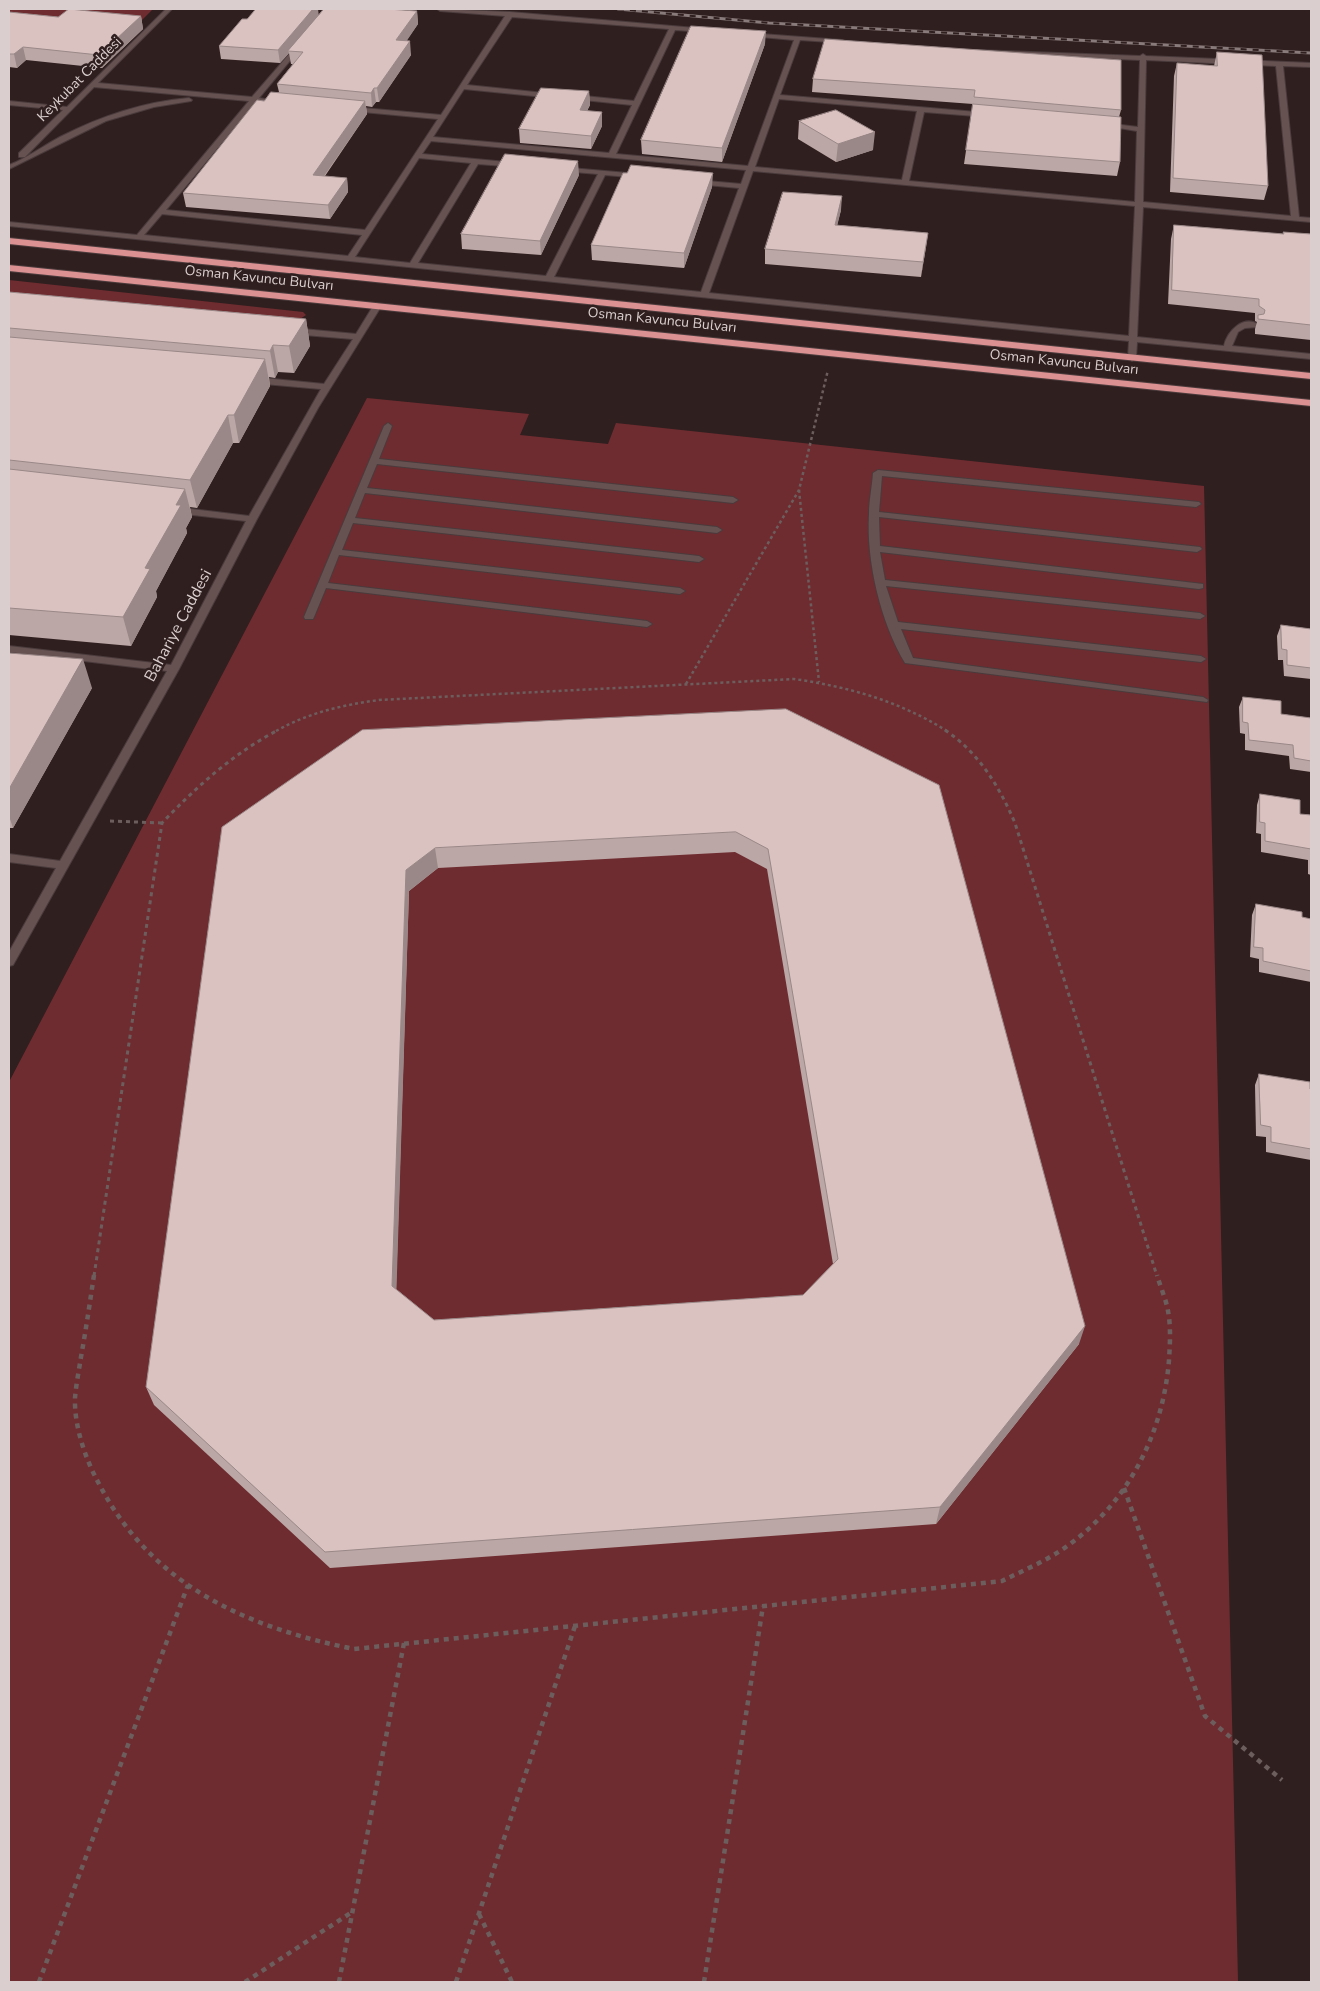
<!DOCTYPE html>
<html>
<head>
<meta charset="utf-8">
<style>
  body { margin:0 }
  #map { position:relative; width:1320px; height:1991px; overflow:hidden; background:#301f1f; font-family:"Nunito Sans",sans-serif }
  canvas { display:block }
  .frame { position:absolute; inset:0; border:10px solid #dacece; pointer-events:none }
</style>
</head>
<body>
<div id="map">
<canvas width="1320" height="1991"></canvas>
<div class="frame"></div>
</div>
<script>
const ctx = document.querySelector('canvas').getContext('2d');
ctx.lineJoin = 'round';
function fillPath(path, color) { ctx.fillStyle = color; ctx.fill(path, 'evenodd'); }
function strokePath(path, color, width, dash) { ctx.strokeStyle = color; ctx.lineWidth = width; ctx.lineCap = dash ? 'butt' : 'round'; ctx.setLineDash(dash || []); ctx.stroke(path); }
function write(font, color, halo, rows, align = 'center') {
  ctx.font = font + ' "Nunito Sans",sans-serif'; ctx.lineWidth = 5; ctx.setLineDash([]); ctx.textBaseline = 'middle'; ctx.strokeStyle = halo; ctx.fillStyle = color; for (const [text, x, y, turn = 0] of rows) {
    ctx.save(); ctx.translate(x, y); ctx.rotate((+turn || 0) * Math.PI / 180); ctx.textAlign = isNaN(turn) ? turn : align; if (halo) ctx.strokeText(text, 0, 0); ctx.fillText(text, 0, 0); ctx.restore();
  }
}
fillPath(new Path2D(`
  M9,9H153L134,28L9,25Z
  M9,280L303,312L306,315L300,319L9,294Z
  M367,398L529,414L520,435L608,444L616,423L1204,486L1238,1982H9V1082Z`), '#6f2c30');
const minor = new Path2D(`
  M166,9H172L98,83L252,97L298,44L303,45L259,98L282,102L281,103L256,102L166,210L365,230L438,119L352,111L349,109L352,107L441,115L505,16L440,11L437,9L510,12L707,29L705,32L675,30L616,154L748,166L794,40L750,36L748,35V33L842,40L844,41V43L800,40L780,95L988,113L991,115L988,117L924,112L909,181L1135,202L1137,131L1101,125L1105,123L1138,127L1140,60L979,53L976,51L977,50L1140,56L1143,54L1146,56L1311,63V67L1283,66L1299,217L1311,218V222L1143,207L1137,337L1224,346C1227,331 1244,314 1259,325L1258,327L1245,328L1238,332L1232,346L1311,354V359L1137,342L1136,358L1132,361L1128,358L1129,341L9,226V222L137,235L249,101L94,87L25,157H19V153L63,110L9,105V101L67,107ZM512,17L669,29L634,101L574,95L571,97L574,99L632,105L609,153L433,137L464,89L554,98L557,96L554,94L467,85ZM1146,60L1276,66L1291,216L1143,202ZM779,99L917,111L902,180L755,167ZM431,141L746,170L741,184L696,180L692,182L696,184L739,188L701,292L554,277L605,175L642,178V174H639L559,167V171H562L598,174L546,276L418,263L478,164L517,167L521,165L517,163L422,154ZM419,158L471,163L410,263L355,257ZM753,171L1135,206L1129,336L709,293ZM162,214L362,235L348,256L144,235Z
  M189,98L192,100L191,101L154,107L106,121L9,169V165C27,158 43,146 60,137C101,116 143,102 189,98Z
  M375,303L382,305L318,408L257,519L179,669L13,965L9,966V952L56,868L9,862V854L60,861L167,671L9,652V646L171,665L246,521L175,513L170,510L175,507L249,516L321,389L253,383L249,380L253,377L324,384L353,339L292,334L288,331L292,328L356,334Z
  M388,423L392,426L379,459L733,497L738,500L733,503L377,464L367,488L717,527L722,530L717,533L365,493L355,518L699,556L704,559L699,562L353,523L342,550L680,588L685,591L680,594L339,555L328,583L647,621L652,624L647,627L326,588L314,617L313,619H305L304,617L384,426Z
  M878,470L1199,502L1201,504L1196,507L882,476L879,512L1200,547L1202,549L1197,552L879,517L880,546L1203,584V588L1199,589L880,552L885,580L1200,613L1205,616L1200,619L886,586L898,622L1201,656L1206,659L1201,662L901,629L913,658L1203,697L1208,700L1207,702L905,663C881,623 866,561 869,514C869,501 872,487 873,473Z`);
const highway = new Path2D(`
  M9,238L1311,373V379L9,244Z
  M9,265L1311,400V406L9,271Z`);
strokePath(minor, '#4a3b3c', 2);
strokePath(highway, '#4a3b3c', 2);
strokePath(new Path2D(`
  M799,490L819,682
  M686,684L799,490L828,370
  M276,731C308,713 342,705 379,700L794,679C849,687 899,701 947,731`), '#6d5e5e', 2.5, [3, 3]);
strokePath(new Path2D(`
  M945,730C979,753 999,786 1015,823L1157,1276
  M110,821L162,823
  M94,1276L162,823C197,786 233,754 278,730`), '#6d5e5e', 3, [4, 4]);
strokePath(new Path2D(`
  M94,1275C90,1302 86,1329 81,1357C79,1370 76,1385 75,1398C74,1425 85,1458 98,1482C151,1585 245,1627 354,1649L1002,1581C1022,1571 1044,1562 1063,1549C1126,1506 1163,1436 1169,1360C1170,1344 1171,1326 1168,1311C1166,1299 1160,1286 1157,1275
  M1124,1488L1205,1716L1282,1780
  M479,1914L512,1982
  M39,1982L188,1585
  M245,1982L352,1912
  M339,1982L404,1643
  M456,1982L575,1626
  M704,1982L763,1606`), '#6d5e5e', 4.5, [5, 5]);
fillPath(minor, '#675252');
fillPath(highway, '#db9091');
const rail = new Path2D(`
  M618,9L769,23L1311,53`);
strokePath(rail, '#897b7b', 3);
strokePath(rail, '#301f1f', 2, [6]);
fillPath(new Path2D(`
  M417,11L418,24L406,41L411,55L379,102H376L372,107L366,106L367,114L325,176L347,178L348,192L330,219L186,207L183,193L264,101L279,92L277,84L293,64H291L289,53L280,63L221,59L219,46L247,19Z
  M9,12L58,17L141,16L143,29L102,68L26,60L17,68L9,67Z
  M825,39L1121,110L1119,117L1120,162L1117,176L964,164L973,104L812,92L813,79Z
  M765,44L722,162L642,154L641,140Z
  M1217,52L1268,186L1264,200L1170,192L1174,76L1177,63L1214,66Z
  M589,91L590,105L587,111L602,112V126L591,149L520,143L519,129Z
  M799,121L873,150L836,162L798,139Z
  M579,175L541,255L462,249L461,234Z
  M712,187L684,268L592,260L591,245Z
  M841,210L837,225L928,233L921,277L765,264V249Z
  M1174,225L1283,234V232L1311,234V340L1255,334V329L1257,322L1255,321V313L1168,304L1171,239Z
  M9,292L306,319L310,346L294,373L278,372L275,378L269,377L270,386L239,443H233L197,508L190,507L192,517L186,528L187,533L156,591L157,597L131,646L9,635Z
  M1281,625L1311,629V679L1284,676L1283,660H1278L1277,636Z
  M9,653L92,688L13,828H9Z
  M1243,697L1281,714L1311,718V772L1290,769L1289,756L1245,750V734L1240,733L1239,707Z
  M786,709L1079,1344L936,1524L330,1568L154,1405L146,1387L222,827ZM735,852L767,869L833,1264L803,1295L434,1320L396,1289L409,891L438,868Z
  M1260,794L1300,814L1311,815V875L1308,874V860L1261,852V834L1256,833L1257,805Z
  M1256,904L1302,917L1311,919V982L1259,972V959L1250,957L1252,915Z
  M1259,1074L1311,1089V1160L1266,1152V1137L1256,1136L1255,1085Z`), '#bba7a6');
fillPath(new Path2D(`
  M313,9H318L319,17L288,51L289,53L280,63L278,50Z
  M417,11L418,24L398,54L396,40Z
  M141,16L143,29L102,68L99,55Z
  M766,31L765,44L722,162V148Z
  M410,41L411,55L379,102L377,88Z
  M23,47L26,60L17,68L14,54Z
  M374,88L376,102L372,107L371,93Z
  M589,91L590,105L580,124V110Z
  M365,101L367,114L315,189L313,175Z
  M602,112V126L591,149V136Z
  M875,132L873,150L836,162L838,144Z
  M578,161L579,175L541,255L540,241Z
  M713,173L712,187L684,268V253Z
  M347,178L348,192L330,219L328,205Z
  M842,196L841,210L834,239L835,225Z
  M928,233L926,247L921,277L923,262Z
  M306,319L310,346L294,373L289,346Z
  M273,345L278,372L275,378L270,351Z
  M265,359L270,386L239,443L234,415Z
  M228,415L233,443L197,508L190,480Z
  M185,489L192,517L186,528L187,533L156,591L157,597L131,646L123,617L145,568L176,505Z
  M83,659L92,688L13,828L9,816V789Z
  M435,848L438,868L409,891L396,1304L392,1286L406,870Z
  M1085,1326L1079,1344L936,1524L940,1507Z`), '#998887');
const building = new Path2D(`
  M69,9L141,16L99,55L23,47L14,54H9V12L58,17Z
  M256,9H313L278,50L219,46L242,19H247Z
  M324,9H387L417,11L396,40L410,41L377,88H374L371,93L277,84L303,52L288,51Z
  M691,26L766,31L722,148L641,140Z
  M825,39L1121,60V110L974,97L975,90L813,79Z
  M1217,52L1262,55L1268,186L1173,178L1177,63L1217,66Z
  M541,88L589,91L580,110L602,112L591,136L519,129Z
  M271,92L365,101L313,175L347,178L328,205L183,193L257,100L264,101Z
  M973,104L1121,117L1120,162L966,150Z
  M836,110L875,132L838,144L799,121Z
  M505,154L578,161L540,241L461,234Z
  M631,165L713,173L684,253L591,245L623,173H627Z
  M783,192L842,196L835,225L928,233L923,262L765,249Z
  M1174,225L1284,234L1283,232L1311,234V325L1258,319V315L1264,314L1265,310L1259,306V299L1172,290Z
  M9,292L306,319L289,346L273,345L270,351L9,328Z
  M9,337L265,359L234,415H228L190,480L9,460Z
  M9,469L185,489L176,505H181L145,568L150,569L123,617L9,608Z
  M1281,625L1311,629V668L1287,665V650L1282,649Z
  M9,653L83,659L9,789Z
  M1243,697L1281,701V714L1311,718V761L1294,758L1293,745L1249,740L1248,723L1243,722Z
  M786,709L939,785L1085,1326L940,1507L325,1552L146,1387L222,827L362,730ZM736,832L768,849L838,1259L803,1295L434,1320L392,1286L406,870L435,848Z
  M1260,794L1300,800V814L1311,815V849L1265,841V823L1260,822Z
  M1256,904L1302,912V917L1311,919V971L1263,961V948L1254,947Z
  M1259,1074L1310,1082V1089H1311V1149L1271,1142V1127L1261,1125Z`);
fillPath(building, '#dac2c1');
strokePath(building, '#998887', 1);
write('14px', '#dacece', '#301f1f', [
  ["Keykubat Caddesi",80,80,-45],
  ["Osman Kavuncu Bulvarı",259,279,6],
  ["Osman Kavuncu Bulvarı",662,321,6],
  ["Osman Kavuncu Bulvarı",1064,363,6]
]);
write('16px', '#dacece', '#301f1f', [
  ["Bahariye Caddesi",179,626,-62]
]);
</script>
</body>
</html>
